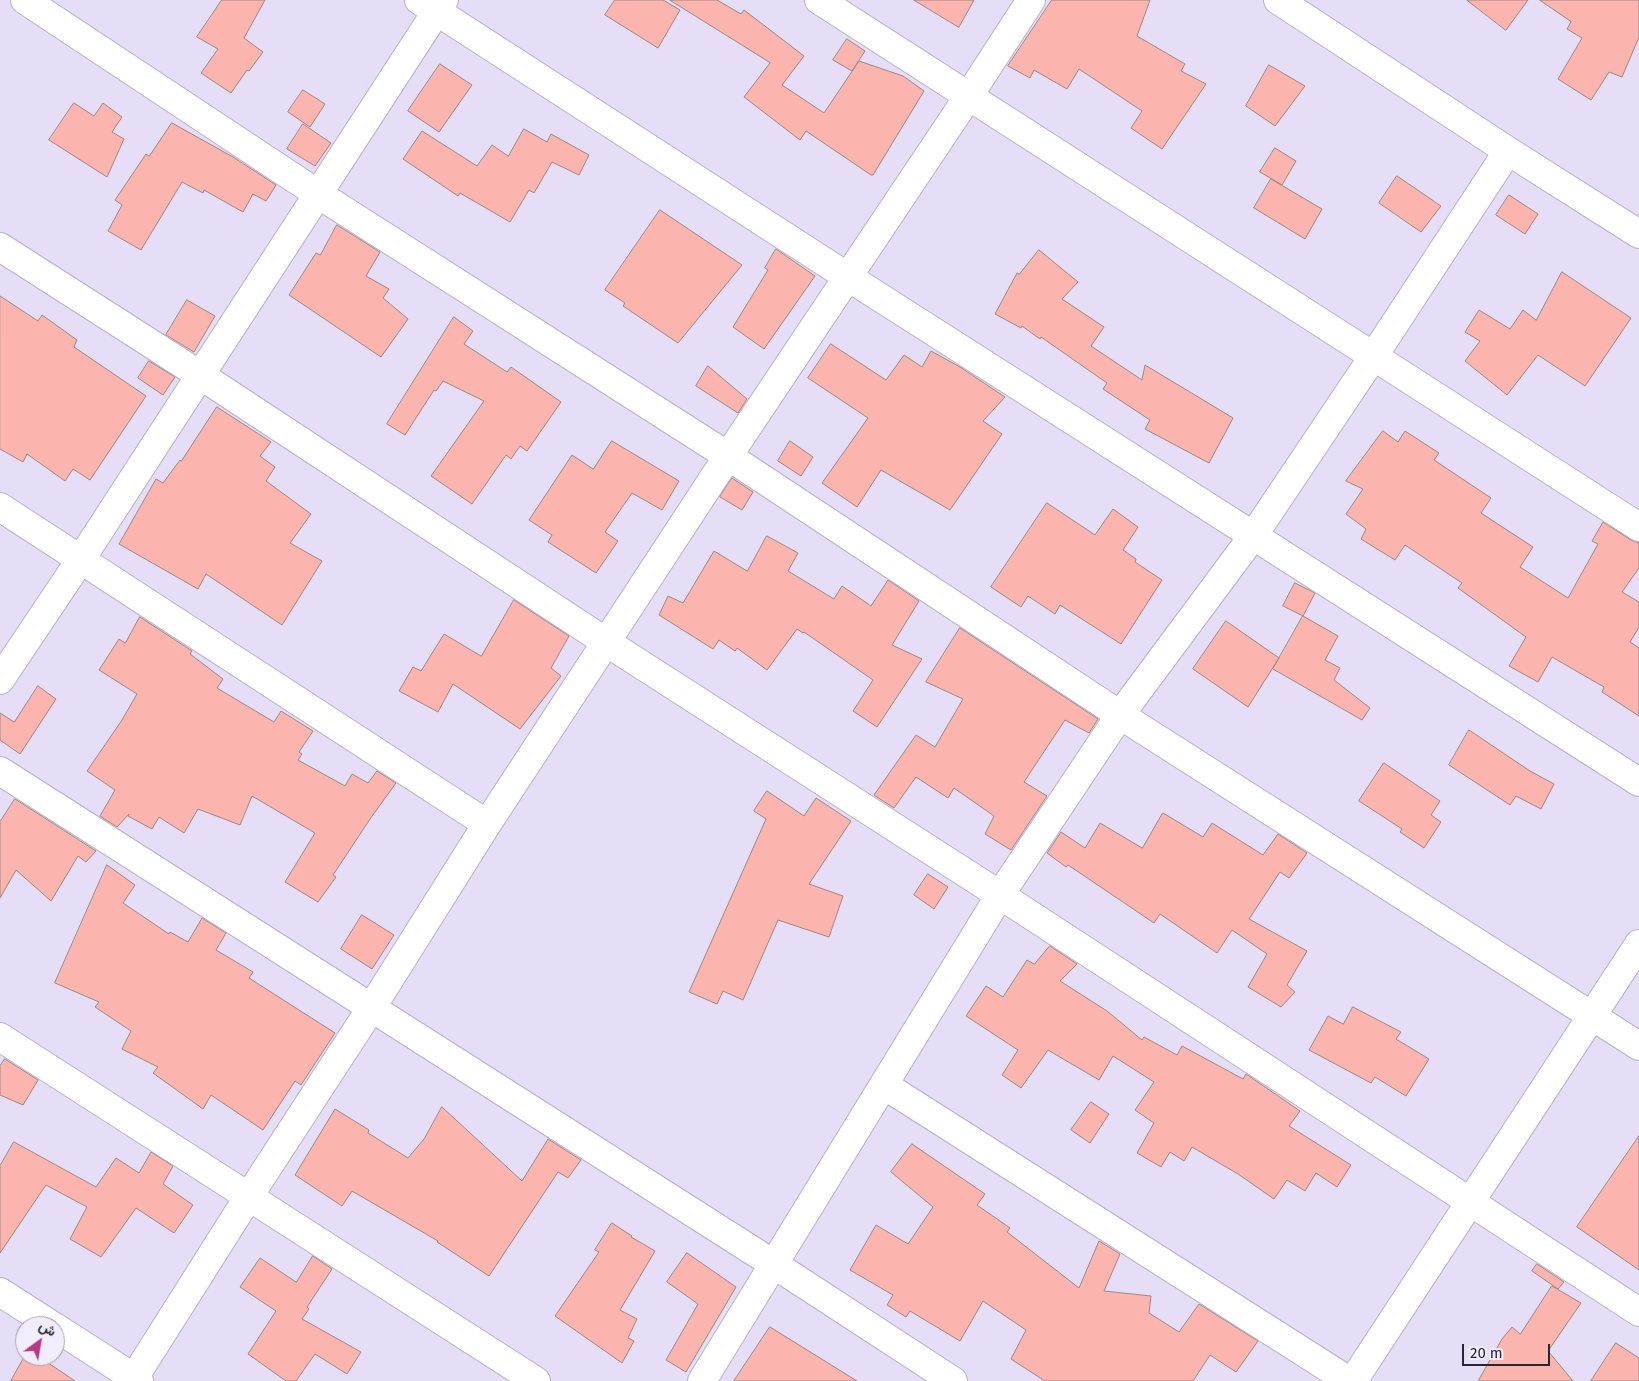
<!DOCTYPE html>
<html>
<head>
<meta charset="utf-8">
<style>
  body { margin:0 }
  #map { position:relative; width:1639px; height:1381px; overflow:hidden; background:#e6def6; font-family:"Fira Sans",Vazirmatn,sans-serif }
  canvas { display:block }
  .north { position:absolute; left:15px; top:1316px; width:50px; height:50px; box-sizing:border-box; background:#f2edfc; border:1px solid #a29daa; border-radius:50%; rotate:32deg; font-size:14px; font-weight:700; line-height:20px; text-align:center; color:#29262f }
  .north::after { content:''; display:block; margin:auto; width:18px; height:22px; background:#b93780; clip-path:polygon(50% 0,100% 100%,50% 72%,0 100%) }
  .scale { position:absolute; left:1462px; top:1344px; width:88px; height:22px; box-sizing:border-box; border:2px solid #29262f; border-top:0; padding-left:6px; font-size:15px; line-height:18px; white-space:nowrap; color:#29262f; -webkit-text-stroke:4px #f2edfc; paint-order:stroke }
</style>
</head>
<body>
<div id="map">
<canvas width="1639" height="1381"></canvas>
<div class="north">ش</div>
<div class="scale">20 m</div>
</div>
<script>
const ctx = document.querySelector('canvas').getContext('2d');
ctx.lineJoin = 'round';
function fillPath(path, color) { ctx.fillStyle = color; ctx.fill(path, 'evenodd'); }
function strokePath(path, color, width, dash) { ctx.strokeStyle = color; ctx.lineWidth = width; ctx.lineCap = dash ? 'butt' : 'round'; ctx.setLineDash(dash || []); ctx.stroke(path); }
const building = new Path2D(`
  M222,0H265L244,38L263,52L249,71L247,70L231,93L201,73L218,49L197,37Z
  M615,0H663L680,10L658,48L605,15Z
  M670,0H717L741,14L744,10L804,56L782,85L824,113L859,61L903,76L924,91L873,175H871L806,131L800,140L744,97L770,63Z
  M914,0H974L959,27Z
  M1052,0H1150L1137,36L1185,64L1181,71L1206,84L1162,149L1131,128L1142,111L1079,69L1067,89L1034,70L1030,78L1008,66Z
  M1467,0H1528L1506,30Z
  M1540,0H1639V37L1622,77L1609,72L1591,100L1558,79L1582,38L1567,29L1571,22Z
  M847,39L865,51L852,71L833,60Z
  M440,64L472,85L439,132L408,111Z
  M1269,65L1305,86L1275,126L1246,106Z
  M303,90L325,104L310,127L288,112Z
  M74,103L94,116L103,103L122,117L112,132L124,139L107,177L49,140Z
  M172,123L233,157L276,185L266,201L253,194L243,212L204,190L203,193L182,182L141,250L108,231L122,205L115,200L146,154L149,156Z
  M303,124L331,143L315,166L287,149Z
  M524,129L547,142L551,134L589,155L579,175L552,162L534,193L529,190L510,222L460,193L458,196L403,159L422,131L477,166L492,145L508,156Z
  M1275,148L1296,161L1282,185L1260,172Z
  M1397,176L1441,206L1421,232L1379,203Z
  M1271,179L1322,209L1305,239L1254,208Z
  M1509,195L1538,214L1525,234L1496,215Z
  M660,210L742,265L678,343L623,306L625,303L605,290Z
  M337,225L380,252L366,276L389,289L383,298L408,319L381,357L289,295L316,253L320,255Z
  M776,249L815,276L764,349L733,327L768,270L765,268Z
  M1039,250L1078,282L1062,299L1104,327L1091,346L1142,380L1145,365L1233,418L1209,463L1145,429L1150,420L1103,389L1107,383L1041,337L1040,339L1022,326L1021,328L995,314L1017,273L1019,274Z
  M1562,272L1631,318L1585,386L1538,355L1507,395L1465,361L1480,341L1465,332L1479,310L1510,329L1523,310L1536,320Z
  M0,296L38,321L42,315L77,340L74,347L146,396L90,480L73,469L65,481L27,454L23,462L0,449Z
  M187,300L215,316L194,352L166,335Z
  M454,317L473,331L464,344L507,372L511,367L561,402L527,451L520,446L511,459L506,455L472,504L431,476L484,401L443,381L436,391L434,390L405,435L387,424Z
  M831,344L886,380L904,355L922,367L931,351L960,367L1005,397L983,421L1002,434L950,510L881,470L857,507L822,483L868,418L808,378Z
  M149,361L175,377L163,395L138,378Z
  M708,366L747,399L738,413L696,386Z
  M217,407L271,442L260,456L275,467L266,481L311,514L290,543L322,561L282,625L206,574L198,589L119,544L156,479L163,483L180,460L181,461Z
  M1383,431L1398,442L1405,431L1439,453L1434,460L1491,498L1481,513L1533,547L1520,567L1568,598L1598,544L1592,541L1603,522L1631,540L1639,543V568L1622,592L1639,602V627L1630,642L1639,648V716L1602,692L1604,687L1552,657L1538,682L1509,666L1526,637L1458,588L1462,583L1405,545L1395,560L1361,539L1366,529L1346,514L1363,489L1346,481Z
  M612,441L679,481L662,510L632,493L605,532L618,541L596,573L548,542L552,535L529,520L572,455L593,469Z
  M790,441L813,457L801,476L778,461Z
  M732,478L753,492L742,510L720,497Z
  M1047,503L1095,535L1113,509L1138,527L1123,550L1136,559L1135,562L1162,580L1121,644L1060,605L1055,614L1028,596L1021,607L991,587Z
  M767,536L798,553L788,571L834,599L842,586L871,606L888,580L919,601L892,645L922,659L877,727L853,711L873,680L804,632L803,633L797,629L767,670L737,648L735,651L719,640L713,649L659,615L668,596L683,603L714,551L747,571Z
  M1295,583L1315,593L1303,616L1283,606Z
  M514,600L569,636L551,668L561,676L520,729L453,684L438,712L399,691L413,667L421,671L444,634L481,656Z
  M1303,616L1338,636L1325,660L1340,668L1334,680L1370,708L1362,720L1273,669Z
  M140,617L192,651L190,654L223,679L217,688L274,722L281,711L313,731L299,752L302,754L298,760L345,786L352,774L368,783L377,771L396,783L370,819L333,875L336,877L318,902L285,882L315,833L252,796L240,825L198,809L184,833L159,817L152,829L128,816L129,814L117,827L100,816L115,790L87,771L122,720L137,694L99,670L119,639L125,643Z
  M1226,621L1279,658L1248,707L1193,669Z
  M960,628L1098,719L1089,733L1065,720L1024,782L1047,796L1011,850L985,834L994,816L954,788L948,798L916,777L894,808L874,795L916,735L935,747L963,699L926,682Z
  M38,686L56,699L20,754L0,740V713L14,722Z
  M1469,730L1530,771L1554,784L1541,809L1516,796L1510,805L1449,765Z
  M1384,763L1440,801L1431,815L1441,822L1424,848L1400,832L1402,829L1359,801Z
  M767,791L804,816L816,798L851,821L809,884L843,896L829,937L778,920L743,1000L723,991L717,1004L689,992L766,819L754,811Z
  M15,799L96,851L86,862L78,856L51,901L16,870L0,898V822Z
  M1163,813L1203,837L1212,823L1263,855L1278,834L1307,853L1289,878L1280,872L1249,919L1307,951L1287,985L1295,992L1281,1007L1248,987L1267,954L1232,930L1217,953L1160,914L1154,923L1068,865L1066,867L1047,853L1061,832L1085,848L1100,823L1142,848Z
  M107,865L135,885L123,903L169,934L170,932L188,942L202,918L226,933L216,950L253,972L249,978L335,1033L301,1085L295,1081L263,1130L211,1095L203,1109L153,1073L158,1067L122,1049L131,1031L95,1007L99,1002L55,983Z
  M928,874L948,887L934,909L914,895Z
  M362,915L394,935L372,969L341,949Z
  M1050,946L1077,964L1060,981L1107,1011L1142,1040L1144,1037L1177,1055L1182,1046L1243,1079L1246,1074L1300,1111L1289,1126L1351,1165L1337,1187L1316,1173L1305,1191L1287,1180L1274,1199L1238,1174L1192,1147L1184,1161L1170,1152L1161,1167L1137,1153L1154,1123L1135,1110L1154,1082L1113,1056L1099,1080L1048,1050L1021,1088L1002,1075L1018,1050L966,1016L986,986L1003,997L1027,960L1034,964Z
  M1353,1007L1401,1032L1396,1039L1429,1059L1406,1096L1375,1077L1371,1083L1309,1050L1328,1016L1343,1024Z
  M5,1059L38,1080L23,1105L0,1095V1066Z
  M1091,1102L1109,1114L1090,1143L1071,1130Z
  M442,1107L522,1181L548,1139L581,1160L568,1178L558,1172L489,1276L437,1242L438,1241L352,1191L342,1206L295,1175L335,1109L369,1130L368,1133L408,1158L424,1139Z
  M1639,1136V1270L1577,1227Z
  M14,1142L96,1187L116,1158L139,1173L151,1152L173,1166L163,1184L193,1205L174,1233L136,1208L101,1257L70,1239L87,1207L46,1185L0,1253V1166Z
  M912,1144L985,1194L977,1205L1010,1228L1007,1232L1079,1288L1099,1241L1120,1254L1104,1291L1151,1296L1149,1313L1179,1332L1199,1304L1258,1341L1236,1372L1210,1355L1193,1381H1045L1011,1359L1026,1330L983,1301L960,1341L910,1311L906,1317L887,1305L893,1295L850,1270L876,1225L908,1244L933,1207L891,1172Z
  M612,1223L632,1236L631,1237L655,1251L620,1310L637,1319L628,1338L634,1341L622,1363L555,1316L599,1252L595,1250Z
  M687,1253L736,1287L686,1372L666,1360L698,1304L667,1282Z
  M313,1256L332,1269L307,1307L309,1309L302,1319L361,1352L347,1374L315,1354L296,1381H286L248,1354L276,1311L240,1287L260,1258L296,1282Z
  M1537,1264L1564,1282L1558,1289L1532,1271Z
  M1552,1286L1581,1303L1548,1351L1573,1381H1478L1502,1339L1512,1327L1520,1334Z
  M770,1327L857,1381H734Z
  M1616,1343L1639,1358V1381H1591Z
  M25,1356H38L75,1381H11Z`);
fillPath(building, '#fbb5ae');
strokePath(building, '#a18582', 1);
const minor = new Path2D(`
  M25,0L318,194L728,456L1120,715L1639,1046
  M419,0L848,277L1639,782
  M819,0L1639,527
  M1278,0L1508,151L1639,234
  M0,247L200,375L606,642L1000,895L1639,1312
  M0,507L487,824
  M0,680L81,559L444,0
  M0,771L775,1265L953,1381
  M0,1037L536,1381
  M884,1085L1349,1381
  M0,1292L53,1326
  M55,1327L139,1381
  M132,1381L249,1196L372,1007L487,824L728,456L968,97L1031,0
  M702,1381L1000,895L1120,715L1253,536L1373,357L1508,151
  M1353,1381L1639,944`);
strokePath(minor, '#b8b0c8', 30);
strokePath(minor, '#fff', 28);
</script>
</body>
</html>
